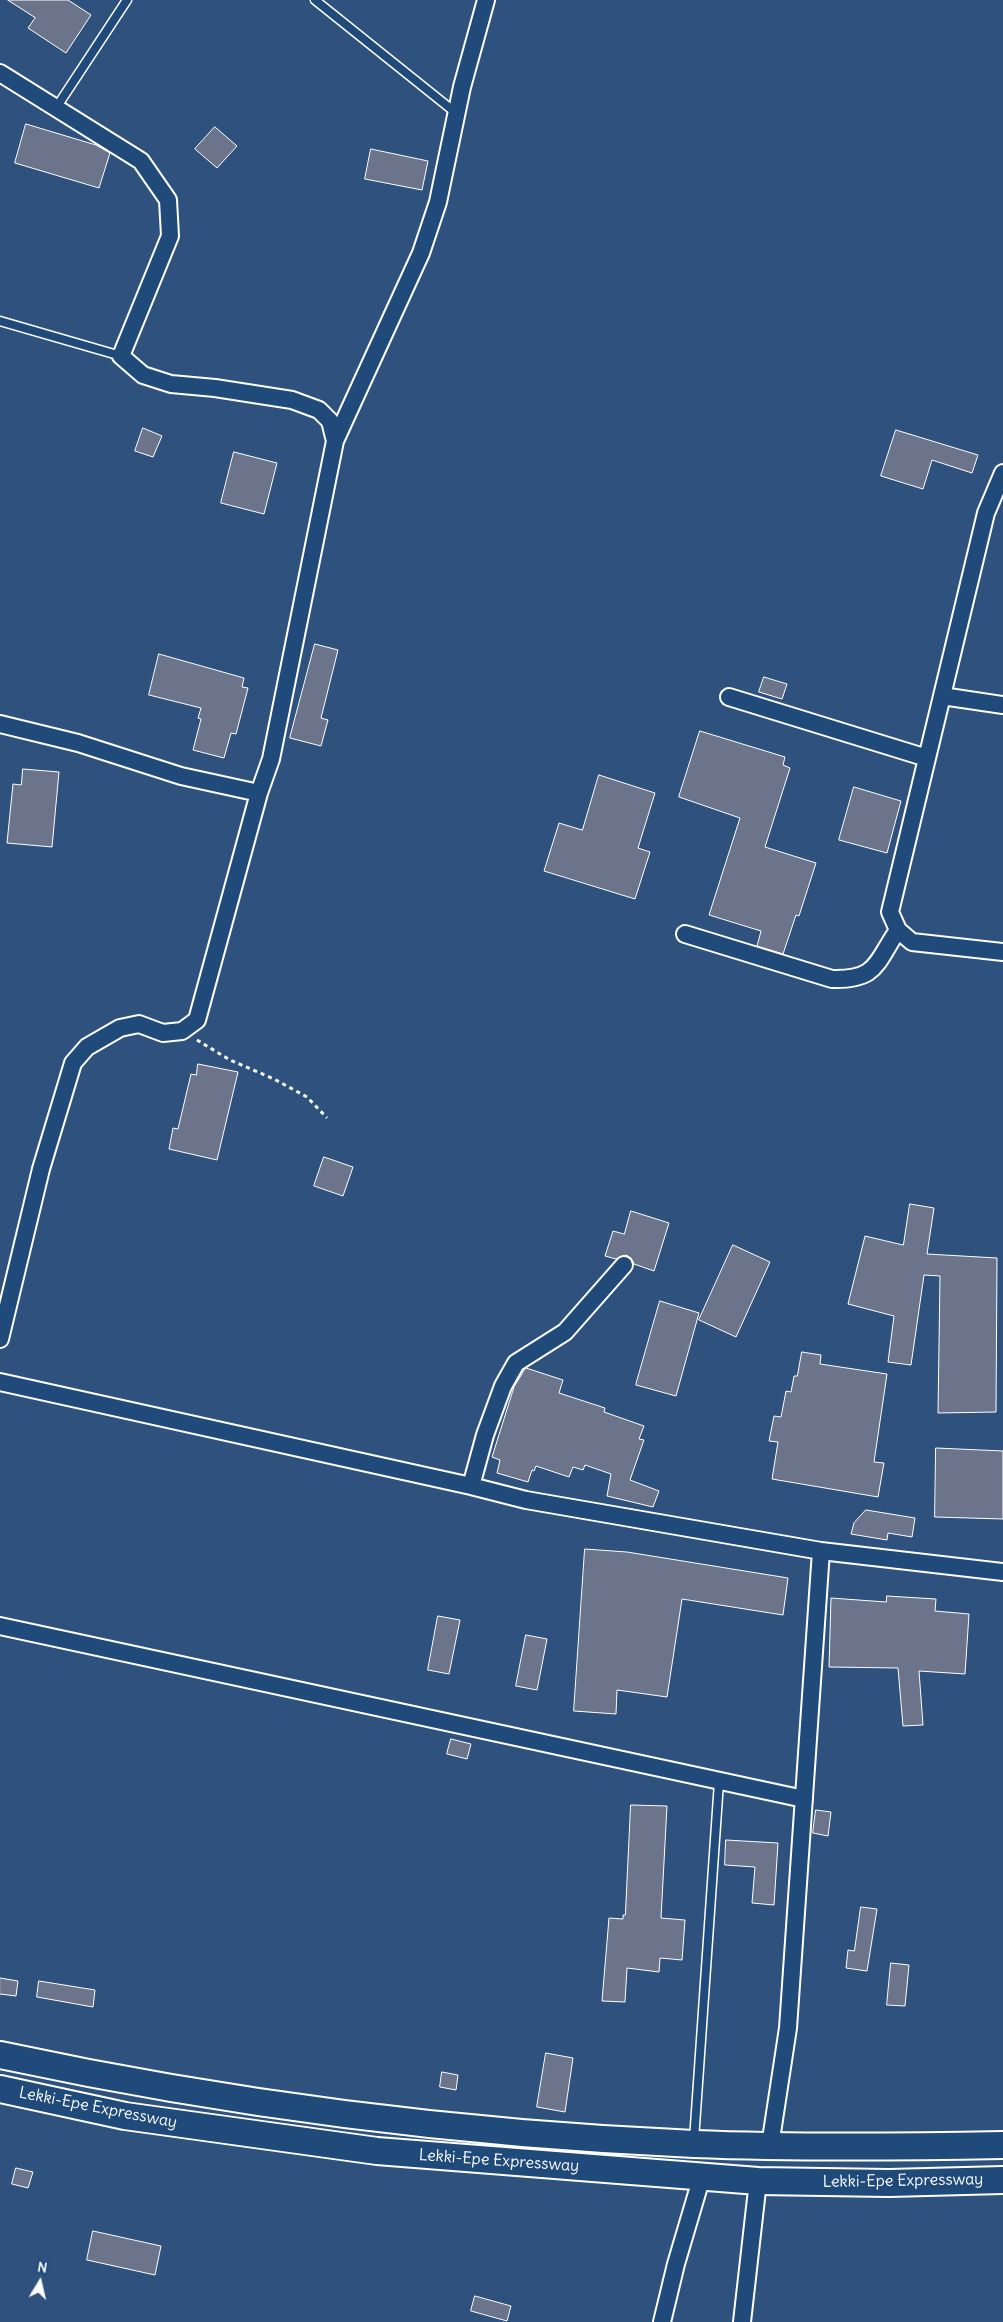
<!DOCTYPE html>
<html>
<head>
<meta charset="utf-8">
<style>
  body { margin:0 }
  #map { position:relative; width:1003px; height:2322px; overflow:hidden; background:#2e527d; font-family:Delius,sans-serif }
  canvas { display:block }
  .north { position:absolute; left:15px; top:2257px; width:50px; height:50px; -webkit-text-stroke:4px #1f4a7a; paint-order:stroke; rotate:9deg; font-size:14px; font-weight:700; line-height:20px; text-align:center; color:#fff }
  .north::after { content:''; display:block; margin:auto; width:18px; height:22px; background:#fff; clip-path:polygon(50% 0,100% 100%,50% 72%,0 100%) }
</style>
</head>
<body>
<div id="map">
<canvas width="1003" height="2322"></canvas>
<div class="north">N</div>
</div>
<script>
const ctx = document.querySelector('canvas').getContext('2d');
ctx.lineJoin = 'round';
function fillPath(path, color) { ctx.fillStyle = color; ctx.fill(path, 'evenodd'); }
function strokePath(path, color, width, dash) { ctx.strokeStyle = color; ctx.lineWidth = width; ctx.lineCap = dash ? 'butt' : 'round'; ctx.setLineDash(dash || []); ctx.stroke(path); }
function write(font, color, halo, rows, align = 'center') {
  ctx.font = font + ' Delius,sans-serif'; ctx.lineWidth = 4; ctx.setLineDash([]); ctx.textBaseline = 'middle'; ctx.strokeStyle = halo; ctx.fillStyle = color; for (const [text, x, y, turn = 0] of rows) {
    ctx.save(); ctx.translate(x, y); ctx.rotate((+turn || 0) * Math.PI / 180); ctx.textAlign = isNaN(turn) ? turn : align; if (halo) ctx.strokeText(text, 0, 0); ctx.fillText(text, 0, 0); ctx.restore();
  }
}
const building = new Path2D(`
  M8,0H68L91,15L66,53L28,28L35,18Z
  M26,124L96,145L110,153L99,188L15,163Z
  M215,127L237,146L217,168L195,149Z
  M371,149L428,161L422,190L365,179Z
  M143,428L162,436L153,457L135,451Z
  M896,430L978,455L972,473L932,460L923,489L881,476Z
  M234,452L277,463L264,514L221,503Z
  M315,644L338,650L321,718L328,720L321,746L290,738Z
  M159,654L244,678L242,687L248,688L236,734L231,733L224,758L193,750L201,719L198,718L201,708L149,695Z
  M764,677L787,684L782,699L759,692Z
  M700,731L785,757L783,765L790,768L765,847L816,863L799,916L796,915L783,954L757,946L761,931L709,915L740,818L679,797Z
  M23,769L59,772L52,847L7,843L13,784L21,785Z
  M599,775L655,793L638,848L650,852L635,899L544,871L559,823L582,830Z
  M854,787L901,801L887,853L839,840Z
  M198,1064L238,1072L217,1160L169,1149L173,1128L178,1129L191,1074L196,1075Z
  M324,1157L353,1167L343,1196L314,1186Z
  M910,1204L934,1208L927,1254L997,1258L996,1412L938,1413L940,1276L924,1275L911,1365L888,1362L894,1316L848,1304L865,1236L903,1245Z
  M631,1211L669,1223L654,1271L634,1264L631,1258L626,1255L616,1259L605,1256L613,1231L624,1234Z
  M733,1245L770,1262L736,1337L699,1320Z
  M660,1301L699,1313L676,1396L636,1385Z
  M802,1352L821,1355L820,1364L887,1374L874,1462L884,1463L878,1497L772,1479L778,1442L769,1441L774,1416L781,1417L786,1391L791,1392L794,1376H797Z
  M526,1368L563,1380L559,1393L605,1408L604,1412L644,1426L639,1439L644,1440L630,1480L659,1491L653,1507L607,1496L611,1474L585,1465L583,1470L573,1467L569,1477L536,1466L534,1471L532,1470L528,1482L497,1473L500,1460L492,1457L514,1387Z
  M936,1448L1003,1451V1519L935,1517Z
  M866,1510L915,1518L912,1537L888,1533L887,1540L851,1534L854,1523Z
  M585,1549L627,1552L788,1578L783,1615L682,1599L667,1697L617,1690L616,1714L574,1711Z
  M887,1596L936,1599L935,1611L969,1614L965,1674L919,1671L923,1725L903,1726L898,1668L829,1667L831,1598L886,1602Z
  M438,1616L460,1620L449,1674L428,1670Z
  M526,1635L547,1639L537,1690L516,1686Z
  M451,1739L471,1744L467,1759L447,1754Z
  M631,1805L667,1806L661,1918L685,1920L682,1960L660,1958L659,1972L627,1968L625,2002L602,2001L609,1918L623,1919V1915H625Z
  M816,1810L831,1812L828,1836L813,1833Z
  M726,1840L778,1843L774,1905L752,1903L755,1867L725,1865Z
  M861,1907L877,1909L867,1971L846,1968L848,1950L854,1951Z
  M891,1963L909,1965L905,2006L887,2005Z
  M0,1978L18,1981L16,1996L0,1994Z
  M39,1981L95,1990L93,2007L37,1997Z
  M546,2053L573,2058L565,2112L537,2107Z
  M442,2072L458,2075L456,2090L440,2087Z
  M16,2168L33,2172L28,2188L12,2184Z
  M93,2231L161,2246L155,2275L87,2260Z
  M475,2296L511,2306L507,2321L471,2311Z`);
fillPath(building, '#6b748b');
strokePath(building, '#fff', 1);
const service = new Path2D(`
  M315,0L456,113
  M56,108L127,0
  M0,321L121,356
  M694,2140L719,1782`);
const minor = new Path2D(`
  M0,73L141,161L168,200L170,236L121,356L143,375L171,384L215,388L292,400L319,410L330,421L335,441L271,759L259,793L181,776L78,743L0,724
  M335,441L421,253L438,202L462,87L486,0
  M1003,473L986,513L890,912L898,930L912,942L1003,952
  M942,696L1003,705
  M729,697L927,758
  M685,934L832,979C877,980 875,964 898,930
  M0,1339L41,1169L73,1063L87,1047L120,1028L139,1024L163,1033L182,1031L197,1020L259,793
  M0,1382L471,1486L526,1500L821,1551L1003,1572
  M471,1486L485,1435L503,1386L516,1363L565,1332L624,1265
  M0,1626L804,1799
  M770,2146L788,2028L821,1551
  M662,2322L676,2264L702,2176
  M742,2322L758,2181`);
const trunk = new Path2D(`
  M0,2055C228,2104 461,2134 694,2144C796,2148 900,2147 1003,2145
  M0,2089L125,2116L377,2151L758,2181L889,2183L1003,2180`);
strokePath(service, '#fff', 11);
strokePath(minor, '#fff', 20);
strokePath(trunk, '#fff', 30);
strokePath(new Path2D(`
  M197,1040L230,1060L274,1079L307,1097L327,1118`), '#fff', 3, [4, 4]);
strokePath(service, '#1f4a7a', 8);
strokePath(minor, '#1f4a7a', 16);
strokePath(trunk, '#1f4a7a', 26);
write('16px', '#fff', '#1f4a7a', [
  ["Lekki-Epe Expressway",98,2108,11],
  ["Lekki-Epe Expressway",499,2161,4],
  ["Lekki-Epe Expressway",903,2181,-1]
]);
</script>
</body>
</html>
